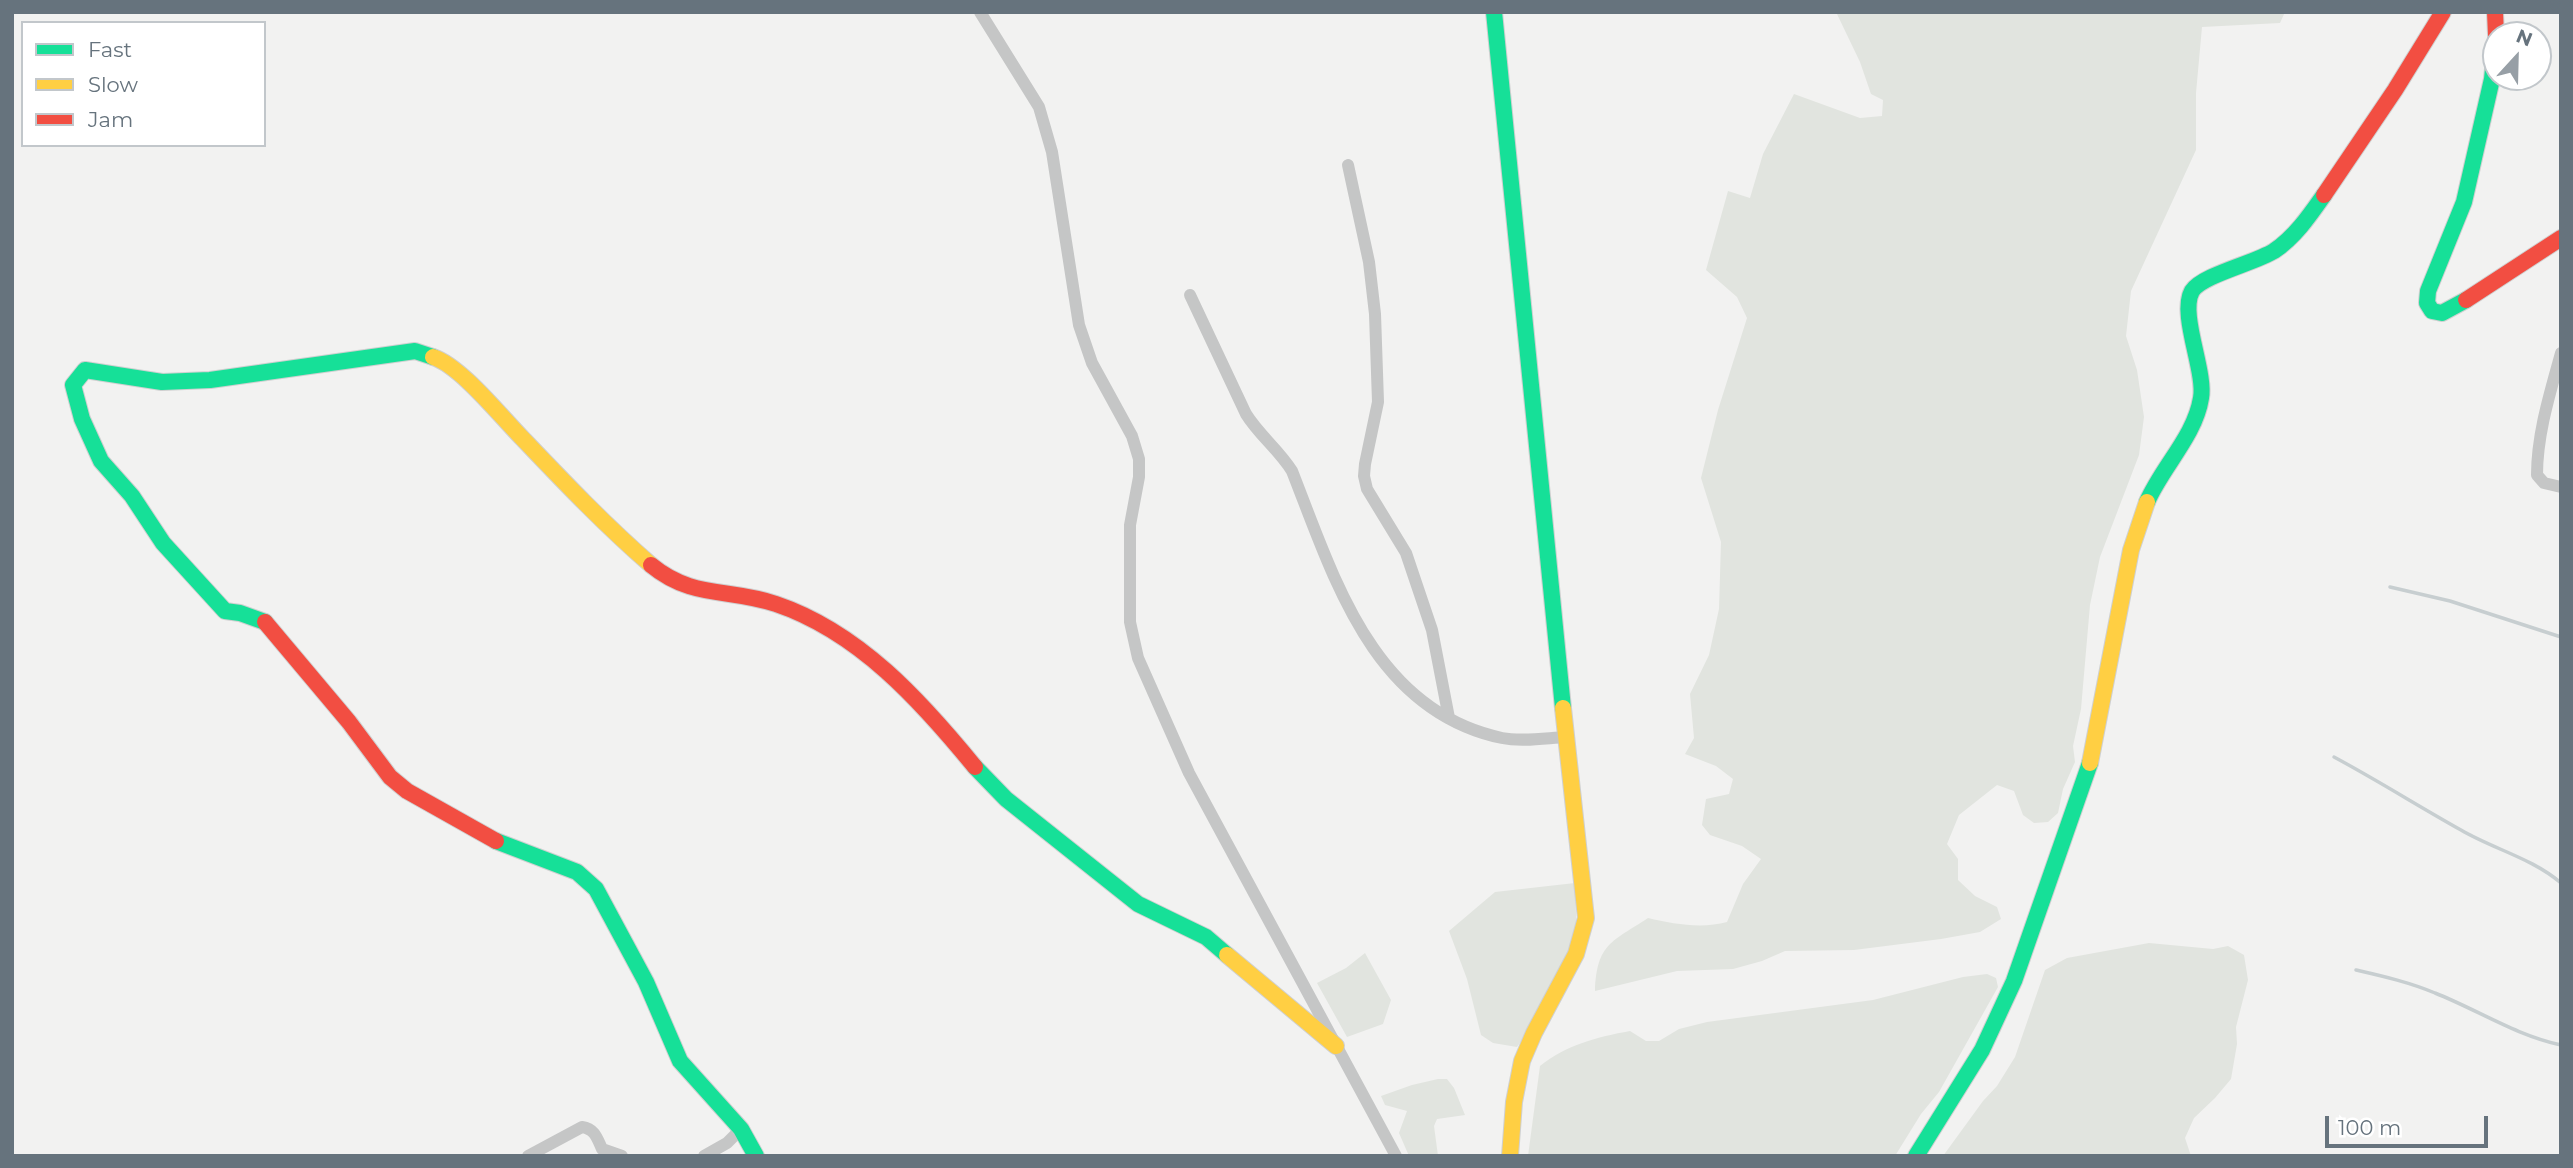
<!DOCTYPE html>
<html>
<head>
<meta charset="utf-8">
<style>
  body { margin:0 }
  #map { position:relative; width:2573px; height:1168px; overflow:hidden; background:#f2f2f1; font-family:Montserrat,sans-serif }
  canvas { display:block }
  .frame { position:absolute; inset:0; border:14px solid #66737d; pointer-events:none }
  .legend { position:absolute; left:21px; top:21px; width:245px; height:126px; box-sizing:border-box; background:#fff; border:2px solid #c2c7cb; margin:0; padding:9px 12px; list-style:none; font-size:21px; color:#66737d }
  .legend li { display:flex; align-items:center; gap:14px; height:35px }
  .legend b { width:35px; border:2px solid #c2c7cb }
  .north { position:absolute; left:2482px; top:21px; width:70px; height:70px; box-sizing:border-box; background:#fff; border:2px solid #c2c7cb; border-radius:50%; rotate:22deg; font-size:19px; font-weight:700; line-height:28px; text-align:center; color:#66737d }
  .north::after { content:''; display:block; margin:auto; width:24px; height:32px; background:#979fa6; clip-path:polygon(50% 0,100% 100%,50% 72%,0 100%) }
  .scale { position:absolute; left:2325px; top:1116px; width:163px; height:32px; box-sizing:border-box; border:4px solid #66737d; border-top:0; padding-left:9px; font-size:21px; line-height:24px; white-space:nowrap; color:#66737d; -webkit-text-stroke:5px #fff; paint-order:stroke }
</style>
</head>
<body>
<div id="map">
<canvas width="2573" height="1168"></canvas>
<div class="frame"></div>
<ul class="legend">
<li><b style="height:9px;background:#16e098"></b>Fast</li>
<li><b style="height:9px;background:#ffcf43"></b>Slow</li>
<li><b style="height:9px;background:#f24e42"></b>Jam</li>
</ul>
<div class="north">N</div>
<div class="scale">100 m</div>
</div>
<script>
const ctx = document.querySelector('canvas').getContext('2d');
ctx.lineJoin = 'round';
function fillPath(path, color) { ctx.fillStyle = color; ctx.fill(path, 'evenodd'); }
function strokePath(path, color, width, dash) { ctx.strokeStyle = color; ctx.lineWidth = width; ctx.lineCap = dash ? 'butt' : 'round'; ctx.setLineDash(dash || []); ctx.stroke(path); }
fillPath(new Path2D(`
  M1836,12H2285L2280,23L2202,27L2196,93V150L2131,291L2126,336L2137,370L2144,417L2139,455L2100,557L2090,605L2081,709L2073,746L2075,762L2063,789L2058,813L2048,822L2034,823L2023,815L2014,791L1997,785L1959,815L1947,844L1958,859V880L1975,896L1997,907L2001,919L1980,932L1941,939L1854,950L1785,951L1762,961L1733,969L1677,971L1595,991C1597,943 1612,942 1648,918C1673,924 1702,929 1727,922L1743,884L1761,859L1742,846L1710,835L1702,825L1706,799L1729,794L1733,779L1716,766L1685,754L1694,738L1690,694L1709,655L1719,609L1721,542L1701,478L1718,410L1747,318L1737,297L1706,270L1728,191L1750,198L1763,154L1794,94L1860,118L1882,116L1883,100L1871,94L1860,62Z
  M1575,883L1577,943L1534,1023L1517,1047L1493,1043L1481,1035L1467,979L1449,931L1495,892Z
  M2149,943L2213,949L2228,946L2244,955L2248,980L2236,1027L2237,1044L2231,1079L2215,1098L2194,1118L2185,1138L2191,1156H1943L1983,1101L1997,1086L2015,1057L2045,970L2067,958Z
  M1365,953L1391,1000L1383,1024L1347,1037L1317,983L1346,968Z
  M1987,974L1996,978L1998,987L1939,1092L1921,1114L1895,1156H1528L1540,1066C1566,1045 1597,1037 1630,1031L1646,1041H1659L1679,1029L1707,1022L1873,1000L1963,977Z
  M1438,1079H1447L1454,1088L1465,1115L1437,1119L1434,1126L1438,1156H1409L1399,1133L1407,1111L1385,1105L1381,1096L1412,1085Z`), '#e1e4df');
strokePath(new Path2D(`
  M2390,587L2450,601L2561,637
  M2334,757C2377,780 2418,806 2461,830C2493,849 2532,858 2561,883
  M2356,970C2382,976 2409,982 2435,993C2478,1010 2515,1035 2561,1045`), '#c7ced0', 3.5);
const fast = new Path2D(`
  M1494,12L1563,708
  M2466,300L2442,313L2432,311L2427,303L2428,291L2464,202L2492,79L2496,39
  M2147,502C2162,467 2195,436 2201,398C2206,372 2179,314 2192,291C2202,275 2255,263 2274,251C2295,237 2310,215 2324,195
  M265,622L240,613L225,611L163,543L132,496L101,461L82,419L73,385L85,370L162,382L210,380L415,351L433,357
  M975,767L1006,799L1138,904L1206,937L1227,955
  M496,841L577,872L596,889L646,982L680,1061L741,1129L756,1156
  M1916,1156L1982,1050L2014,981L2090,763`);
const slow = new Path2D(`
  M433,357C461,366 502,418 524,440C565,483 606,526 651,565
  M2090,763L2131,550L2147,502
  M1227,955L1336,1046
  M1510,1156L1514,1102L1522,1061L1534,1033L1576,954L1586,918L1563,708`);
const jam = new Path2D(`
  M2495,12L2496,35
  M2324,195L2395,90L2443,12
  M2466,300L2561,238
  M651,565C692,599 729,588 776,604C859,632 921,701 975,767
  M265,622L349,722L390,777L407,791L496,841`);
strokePath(fast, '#cfd0d0', 18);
strokePath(slow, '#cfd0d0', 18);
strokePath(jam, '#cfd0d0', 18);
strokePath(new Path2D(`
  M980,12L1039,107L1052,152L1079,325L1092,363L1132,436L1139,459V477L1130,525V622L1138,658L1189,773L1396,1156
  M1348,165L1369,262L1375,314L1378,402L1365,464L1364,476L1367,489L1406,553L1432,630L1449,718
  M1190,295L1246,414C1259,435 1279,450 1292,471C1334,578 1373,711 1502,738C1522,742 1546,738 1566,737
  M2561,353C2550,393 2537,434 2537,475L2544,483L2561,487
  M528,1156L582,1127C595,1129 597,1138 602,1149L622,1156
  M704,1156L727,1143L741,1129`), '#c5c6c6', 12);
strokePath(fast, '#16e098', 16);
strokePath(slow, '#ffcf43', 16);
strokePath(jam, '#f24e42', 16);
</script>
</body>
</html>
